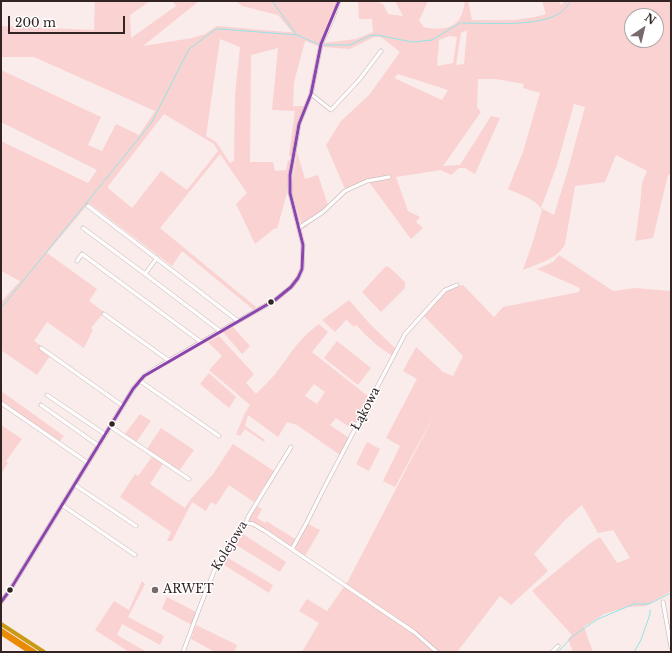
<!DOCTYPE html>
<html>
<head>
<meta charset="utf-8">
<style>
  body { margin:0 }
  #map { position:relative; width:672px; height:653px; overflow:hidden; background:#f9eceb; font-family:"Libre Baskerville",serif }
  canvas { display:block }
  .frame { position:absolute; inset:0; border:2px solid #332424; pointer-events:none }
  .north { position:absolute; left:624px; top:8px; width:40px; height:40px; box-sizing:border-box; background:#fff; border:1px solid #ada7a7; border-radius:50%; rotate:35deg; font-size:11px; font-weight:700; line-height:16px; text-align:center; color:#332424 }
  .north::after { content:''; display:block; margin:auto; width:14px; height:18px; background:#786a6a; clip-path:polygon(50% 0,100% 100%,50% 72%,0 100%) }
  .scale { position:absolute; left:8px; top:16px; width:117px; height:18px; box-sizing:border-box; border:2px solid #332424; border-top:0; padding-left:5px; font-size:12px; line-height:14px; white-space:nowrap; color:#332424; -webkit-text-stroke:3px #fff; paint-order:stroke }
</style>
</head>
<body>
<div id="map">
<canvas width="672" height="653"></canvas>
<div class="frame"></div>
<div class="north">N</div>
<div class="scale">200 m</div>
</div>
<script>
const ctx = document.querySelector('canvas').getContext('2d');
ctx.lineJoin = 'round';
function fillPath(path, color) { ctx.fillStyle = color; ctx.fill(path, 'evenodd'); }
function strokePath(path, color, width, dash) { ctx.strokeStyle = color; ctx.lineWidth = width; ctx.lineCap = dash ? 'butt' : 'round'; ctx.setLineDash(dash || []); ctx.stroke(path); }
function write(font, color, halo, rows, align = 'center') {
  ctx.font = font + ' "Libre Baskerville",serif'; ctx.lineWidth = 3; ctx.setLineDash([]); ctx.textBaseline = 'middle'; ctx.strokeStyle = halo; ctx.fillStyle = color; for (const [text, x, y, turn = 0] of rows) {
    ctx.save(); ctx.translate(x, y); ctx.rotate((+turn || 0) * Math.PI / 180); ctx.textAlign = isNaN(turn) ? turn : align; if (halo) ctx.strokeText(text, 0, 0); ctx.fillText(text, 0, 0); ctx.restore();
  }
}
fillPath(new Path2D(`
  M95,1H150L130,15L131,38L176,6L173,1H199L143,46L192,38L205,34L217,26L286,32H292L278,15L242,6L236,1H337L318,46L305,41L294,82L293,106H305L297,123L292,156H289L295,111L272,110L278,48L251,55L250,162H273L275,171L286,170L288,160L291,161L287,193L277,229L275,228L255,244L236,204L247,193L220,154L160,228L256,307L254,310L182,251L172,266L89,203L47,253L97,289L89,301L104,312L91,328L93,330L84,348L47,322L34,341L40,345L39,348L50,356L37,375L1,350V302L20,281L1,271V141L88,183L97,170L1,122V70L101,117L88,145L102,151L116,124L139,135L155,111L34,57H1V26L94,30ZM220,39L240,47L235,95L234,161L230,163L216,142L206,136ZM164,114L214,144L218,151L187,190L161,171L132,208L108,188L109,185Z
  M358,1H376L383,4L388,14L403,16L395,1H428L419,21L424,27C436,30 455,30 461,16C463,12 464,6 465,1H468L472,20C497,20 522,22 546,14L542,1H559L561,5L565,1H671V174L668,175L653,238L635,241L640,206L642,183L647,171L616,155L605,182L575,186L565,244C558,259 537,264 523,270L534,238L542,210C536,199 519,194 508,189L523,152L540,93L523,88L524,84L496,79H478L477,107L481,112L443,166L460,165L491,116L500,118L475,174L465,168H459L451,175L441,170L396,177L408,211L420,217L416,222L423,228L411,239L369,182L360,185L342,195L327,210L303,229L301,223L291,189L297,152L305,179L318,175L328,205L345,189L326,145L341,121L369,95L400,52L381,37H374L350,49L323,47L324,43L356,39L373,32L372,19H359ZM632,16H656V40H632ZM467,30L464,64L456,65L461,33ZM449,36L457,37L453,63L437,66L439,40ZM398,74L448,90L442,100L394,78ZM574,104L585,107L568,170L554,215L541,208L557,165Z
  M559,255L613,291L635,288L671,291V591L646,606L627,607L604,614L584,627L593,652H573L568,639L572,635L532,591L589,544L600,537L617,563L630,558L613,530L598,533L582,505L565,520L534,554L548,571L511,605L500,596L457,652H302L319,623L299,611L307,599L327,611L348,581L438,408L395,487L383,481L400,446L386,438L417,379L403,371L416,347L443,372L453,376L463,356L423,315C436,302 444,289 463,285L494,317L503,307L579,292L580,288L537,269L553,262Z
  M386,266L389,267L405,282V288L381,312L362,292Z
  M349,300L370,324L396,349L393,355C382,352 364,333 356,325L354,327L347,320H346L335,332L322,320Z
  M319,324L328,332L312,352L369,397L370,399L354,430L336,418L330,425L349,438L340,455L297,425L287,422L278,437L248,415L245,426L265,440L264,442L245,429L240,436L236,434L245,413L250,405L209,370L222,356L208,342L219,336L254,374L246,383L256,394C263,387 270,380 276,373C291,354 298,339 319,324ZM314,384L325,392L317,404L305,396Z
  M233,327L250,346L242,354L223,332Z
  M337,341L371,368L358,385L324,358Z
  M209,373L236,397L229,408L200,384Z
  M1,391L64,436L59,442L1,402Z
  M140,414L151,421L136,442L125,434Z
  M1,425L22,439L6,461L8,463L1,474Z
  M161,428L194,450L179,471L147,449Z
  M367,442L380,449L369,471L356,464Z
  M233,444L274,471L254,502L229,485L216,505L211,502L206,511L192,502L172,541H167L171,532L120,497L135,474L138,476L152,457L163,464L150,484L185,508L190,500L213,474Z
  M257,506L262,509L257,518L265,523L266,521L295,539L293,545L290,546L260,526L248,521Z
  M308,524L320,530L305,556L296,550L295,547Z
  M240,532L286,562L280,572L233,543Z
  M225,556L273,585L269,593L221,563Z
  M142,581L145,584L128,617L164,636L160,645L122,624L117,635L145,651L129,652L95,630L114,601L129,610Z
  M167,597L196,612L192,625L162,609Z
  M196,625L237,645L234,652H215L191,639Z`), '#fad2d1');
strokePath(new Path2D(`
  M272,1L296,34
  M462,23C488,23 537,27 558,14C563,11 568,6 571,1
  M323,45H350L369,36L377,35L412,42L432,40L460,23
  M1,308L152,122L189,49L216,29H221L297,35L318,44
  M558,652L573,636L598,619L634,604H649L671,593
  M634,652L641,640L650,614V610`), '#94e3e6', 1);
const street = new Path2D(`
  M311,94L331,110L359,80L381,51
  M88,206L238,321
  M300,227L323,212L345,191L367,181L389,177
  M83,228L145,274L157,258
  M77,261L82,254L201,342
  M145,274L220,331
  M104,314L168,360
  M41,348L123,406
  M140,381L219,436
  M47,395L106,435
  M1,403L88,463
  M41,405L99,446
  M111,427L189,479
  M75,485L136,526
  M62,505L135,555
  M246,523L253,524L265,531L414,632L437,652
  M292,549L307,522L322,492L405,334L445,290L457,285
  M1,602L10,590L133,389L144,376L156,368L275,300L291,287L298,278L302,269L303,245L290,193V175L299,124L311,94L321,44L332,20L339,1
  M663,602L671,647
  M183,652L201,604L215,569L242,526L246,523L248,517L291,447
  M552,652L558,646`);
strokePath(street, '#c0b3b3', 4.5);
strokePath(street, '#fefcfc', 3.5);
strokePath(new Path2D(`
  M1,602L10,590L133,389L144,376L275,300L291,287L298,278L302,269L303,245L290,193V175L299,124L311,94L321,44L339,1`), '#8e44ad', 3);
strokePath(new Path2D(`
  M1,624L44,652`), '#cb9a15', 4);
strokePath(new Path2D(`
  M1,630L35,652`), '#eb8a04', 4);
strokePath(new Path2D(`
  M1,633L30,652`), '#eb8a04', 4);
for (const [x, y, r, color] of [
  [271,302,3.5,"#332424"],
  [112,424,3.5,"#332424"],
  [10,590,3.5,"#332424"],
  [155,590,4,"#786a6a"]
]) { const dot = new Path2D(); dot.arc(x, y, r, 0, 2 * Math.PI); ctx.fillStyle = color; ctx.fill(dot); strokePath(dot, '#fff', 1.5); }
write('12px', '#332424', '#fff', [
  ["Łąkowa",366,409,-62],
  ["Kolejowa",230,546,-58]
]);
write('12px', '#332424', '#fff', [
  ["ARWET",163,590]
], 'left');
</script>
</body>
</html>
